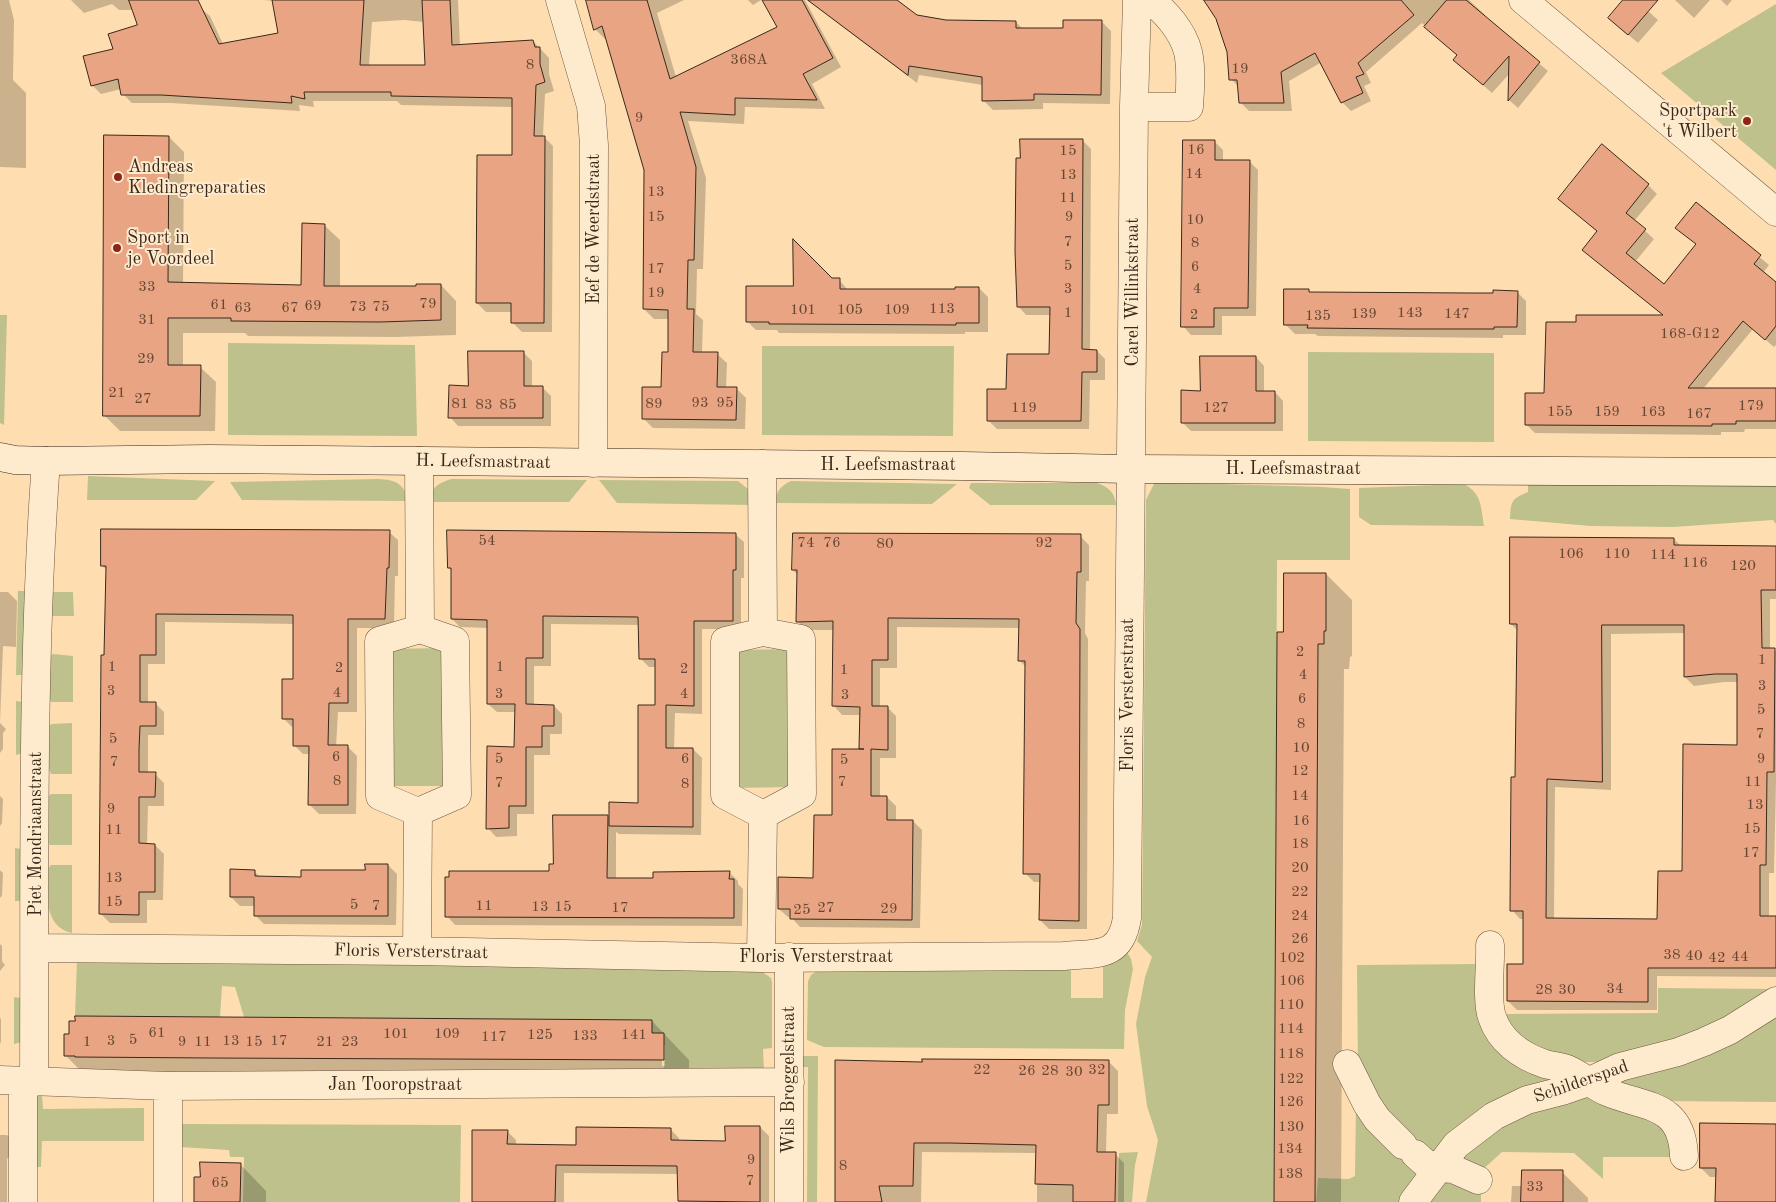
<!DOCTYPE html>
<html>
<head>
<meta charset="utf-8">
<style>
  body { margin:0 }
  canvas { display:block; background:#fedeb0 }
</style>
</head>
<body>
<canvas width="1776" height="1202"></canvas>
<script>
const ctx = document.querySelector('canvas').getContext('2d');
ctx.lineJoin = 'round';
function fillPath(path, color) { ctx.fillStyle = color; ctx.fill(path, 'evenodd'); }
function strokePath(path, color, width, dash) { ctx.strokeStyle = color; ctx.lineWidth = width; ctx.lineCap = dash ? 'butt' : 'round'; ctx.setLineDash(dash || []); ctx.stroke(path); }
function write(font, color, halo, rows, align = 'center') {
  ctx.font = font + ' "Old Standard TT",serif'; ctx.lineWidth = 4; ctx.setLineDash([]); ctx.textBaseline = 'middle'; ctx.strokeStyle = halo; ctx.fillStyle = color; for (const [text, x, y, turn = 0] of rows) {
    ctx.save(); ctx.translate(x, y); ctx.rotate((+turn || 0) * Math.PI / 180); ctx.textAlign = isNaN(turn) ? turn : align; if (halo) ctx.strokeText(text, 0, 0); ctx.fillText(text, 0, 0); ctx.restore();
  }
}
fillPath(new Path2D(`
  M1776,4V170L1661,73Z
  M0,315H7L4,425L0,423Z
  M228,343L415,345L417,436L228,435Z
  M762,346H954L953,436L762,435Z
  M1308,352L1494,353V442L1308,441Z
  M88,476L215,481L196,500H87Z
  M378,479C396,480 404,483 408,501L242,500L230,482Z
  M452,479L587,480L569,502H431C429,488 440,482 452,479Z
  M599,480L738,481L748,489L753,505L617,503Z
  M791,481L957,484L932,504L775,503C776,492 780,486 791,481Z
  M1155,482L1322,487L1350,489V560H1277L1274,1202H1146L1158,1140L1147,1106L1136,1024L1145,977L1152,957L1137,941L1142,925L1146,500Z
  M971,483H1097C1109,487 1115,493 1116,505H990L969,488Z
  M1463,484C1482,492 1481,508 1484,526L1371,525L1359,517V488Z
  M1555,484L1776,486V524L1773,520L1673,527L1591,526L1510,519C1511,501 1511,499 1528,492V485Z
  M18,591H25L24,672L22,675H16Z
  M50,592H73L74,616H51Z
  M445,648L446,786H388L387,649Z
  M792,649L794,787L735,788L734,650Z
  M53,654L73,656V702H52L50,701L49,657Z
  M16,701L23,702V753L16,755Z
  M72,723V774H51L49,769L48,726L52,724Z
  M51,794H72V845H50L49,843L48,797Z
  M15,848L21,849L23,898L19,901H15Z
  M51,865H72V933C42,926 48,892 48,869Z
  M1127,952L1131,959L1133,969L1125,1010L1124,1049L824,1047L807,1040L808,981L811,975L817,971L1071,967V998H1103V966L1113,961Z
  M77,960L758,964L761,971L771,978L772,983V1048L763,1049L764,1071L664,1069L663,1033H652V1020L244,1017L235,987L222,986L220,1017L75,1016Z
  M1480,964L1481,1011L1563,1076L1431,1156L1418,1150L1358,1075L1357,965Z
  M1658,988L1776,989L1754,1008L1642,1056L1596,1062H1559L1513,1041L1503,1014L1658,1013Z
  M14,997L20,998L22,1000V1042L14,1044Z
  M1776,1010V1102L1657,1101L1622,1089L1615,1076Z
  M800,1056H818L817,1202H807L808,1067H800Z
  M33,1094H42L43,1109L144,1108V1141H42L41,1167H32Z
  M1585,1097L1615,1102L1667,1123L1675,1157H1603V1179L1574,1153L1502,1152L1480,1172L1461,1162L1463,1147L1506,1115Z
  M1356,1102L1417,1168V1178L1405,1202H1316L1318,1178L1349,1179L1355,1176Z
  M180,1124L461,1125L460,1202H243L244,1157H230L229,1150L180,1147Z
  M1138,1152L1135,1165L1132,1202H1118L1119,1153Z
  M1455,1178L1481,1193V1202H1421L1436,1184Z`), '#bec18c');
fillPath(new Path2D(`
  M0,0H9L14,20L13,80L26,93V168L0,167Z
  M71,0H191L210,16L223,44L280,34L274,1L264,0H458L460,45L533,41L549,58V74L554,91L545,94L543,136L553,146L552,332H522L512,322V312H486L477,303L513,156L514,107L401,105L397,101H313L314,107L299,105L300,111L171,103H132L123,94L121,89L101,94L92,85L115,50L190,9L119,10L112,4L84,13ZM404,20L424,22L426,66L369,65L372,22Z
  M588,0H684L657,13L676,77L779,28L764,0H805L841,67L812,84L825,109L745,107L744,124L688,121L706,178L703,269H697L696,314L703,320L702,353L717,354L727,363L726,388H736L746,398L745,429L653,428L643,418L662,388L669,353V319H654L644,309L645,170L606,38L605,39L595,29Z
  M748,0H761L753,5Z
  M807,0H895L916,16L946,21L1016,22L1023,29H1064L1101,21L1111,31L1110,104L1043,103V109L993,110L983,100V85L919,75L917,83Z
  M1205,0H1469L1485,15L1484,17L1548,71L1518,108L1509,100L1510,73L1492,93L1463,68L1454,60L1458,56L1422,23L1366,72L1371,83L1364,86L1371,101L1351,111L1342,102L1322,62L1289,81L1292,111H1249L1240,102L1239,87L1231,79L1228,52L1217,18Z
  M1625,0H1636L1658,20L1638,43L1619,27Z
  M1675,0H1710L1694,18Z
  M1721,0H1732L1727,6Z
  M169,137L184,152L183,284L302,287L324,225L340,240V287H418L441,285L456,301V335L396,337L248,336L245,333H183V367H200L216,382L215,431H120L104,415Z
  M1083,141L1091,149L1090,351H1097L1105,359V380H1090L1089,429H997L988,420L1008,390L1050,355L1051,315H1026L1018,306Z
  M1214,141L1223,150V161H1249L1258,170L1256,316H1222V335H1191L1183,326Z
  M1648,185L1657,194L1634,221L1654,239L1635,262L1664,286L1697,245L1677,228L1696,204L1769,265L1763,273L1776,284V345L1774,347L1753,329L1703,389H1776V429H1745L1744,432H1721V435L1535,433L1526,424L1545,394L1577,323L1664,316L1593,258L1598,232L1559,199Z
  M831,280H839L848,290H956L979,288L988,297V332H965V334L779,333L777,330H756L747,321L795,287Z
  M1308,291L1311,293L1470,294L1517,292L1526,301V335H1503V338L1318,336L1315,334H1295L1285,324Z
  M523,352L532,361V387H542L551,396V426H458L450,417L469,387Z
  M1256,357L1264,366V392H1275L1283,401V431H1191L1182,422L1201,392Z
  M389,532L398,540V576H395L394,628H357V712H338L336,747H348L357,756L356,814H319L310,805V754H303L294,745V727H292L283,718L294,681L295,624L165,622V664H148V703H155L164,712V735H148V774H155L164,783V806H148L147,845H155L164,854L163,900H147V923H110L101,914L107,570L102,566Z
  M735,534L744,542V578H741V629H702V714L675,713L674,749H693L702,758L701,835L619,834L616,832V880L655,879L729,872L738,881V884L743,889L742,926L455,925L447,916L550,873L554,865L607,816L610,819L639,804L656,706V667H649L640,658V625L551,624V666H534V706H554L562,714V734H550V755H534V814H517V836L496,837L488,828L515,748L516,712H497L488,704L489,628L460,627L452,619V571L449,568Z
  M1080,536L1089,545V581H1086L1085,633L1088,639L1087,929H1049L1040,920L1041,882H1034L1025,873L1026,667L1019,660L1020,628L897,627V668H880V707H887L896,716V758H880V797H887L896,806V822L913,821L922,830L920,928L800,927L791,917H788L779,909L814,879L833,817L863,751L861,715H842L834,706V630H806L797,621L798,575L793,570Z
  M1674,539L1681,546L1776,547V599H1770V649L1776,651V781L1774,873H1769V917H1776V977L1657,976V1010H1517L1508,1001L1524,965L1525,919H1520L1512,910L1516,778L1518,631L1511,624ZM1685,633V677L1694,686L1724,682H1738V747L1683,873L1658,920L1554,919L1555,787L1611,790V634Z
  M1326,574L1352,600V656L1350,657L1349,669H1344L1341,1202H1275L1285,633Z
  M0,592H8L17,601L16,647L3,646L0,723L6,729L3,733V749L0,753V759Z
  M0,796L3,799L2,823L0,826Z
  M388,865L397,874L396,925L264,924L255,915V906H240L231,897L254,871L261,878H302L366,871Z
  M0,870L3,873L2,896L0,898Z
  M0,944L2,946V961L5,965L0,971Z
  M0,1018L1,1019V1042L0,1044Z
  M652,1021L689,1060V1085L91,1081L65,1055L70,1035ZM662,1045H665V1066H662Z
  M1109,1062L1118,1071V1114H1107L1106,1153L1115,1154L1124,1163V1202H1037V1153L922,1152L921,1202H836L923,1063Z
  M1776,1125V1202H1717V1177H1710L1701,1168Z
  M760,1127L769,1136V1202H678V1174L564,1173V1202H473L507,1131L516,1140V1145L577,1146L670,1129L679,1138V1141L726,1142Z
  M0,1135H7L16,1144V1149L7,1159V1202H0Z
  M240,1164L266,1191V1202H195L201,1178Z
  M1562,1172L1588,1198V1202H1511L1512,1186H1523Z`), '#0003');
const building = new Path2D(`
  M129,0H198L219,44L278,33L272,0H364L360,65H425L422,0H450L452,45L533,40L535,47H540V64L545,82L536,85L534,136H545L544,323H511V303H476L477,155H512V98L391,96V92H304L305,99L291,96L292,103L161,95H121L118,79L91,86L83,56L113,49L108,34L137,25Z
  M586,0H647L670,79L777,27L762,0H802L833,58L803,74L817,100L735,98V115L680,112L696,167L694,260H688L687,309H694L693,352H718L717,387H737L736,420L642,419V387H661L662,352H668V310L643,309L644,170L602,26L594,30Z
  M808,0H897L917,15L946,20L1016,21V28H1063V20H1102L1101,95L1034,94V100L982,101V77L909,66L908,75Z
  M1204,0H1401L1414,15L1358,63L1364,74L1356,77L1363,93L1341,103L1315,53L1281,72L1284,103H1239L1237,80H1229L1227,52L1216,19Z
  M1447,0H1466L1540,62L1508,101L1509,56L1483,85L1453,60L1457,55L1424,27Z
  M1623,0H1658L1628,35L1608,18Z
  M104,135L169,136L168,282L301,285L302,223L325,224L324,286H416V284H441V320L380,322L231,321V318H168V365H201L200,416H103Z
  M1020,139H1083L1082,349L1097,350V372H1082L1081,421H987V389H1006L1007,354H1049L1050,307H1017L1015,251L1016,158H1020Z
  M1183,140H1215V160H1250L1248,308H1214V327H1181Z
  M1602,144L1649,184L1626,213L1646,229L1626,253L1664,284L1696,244L1675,228L1696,202L1761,255L1754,264L1776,282V326L1765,340L1743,321L1688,388H1776V421H1736V424H1712V426L1525,425V393H1544L1546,322H1576V315H1663L1582,250L1597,231L1558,199Z
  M793,239L832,278H840V289H955V287H979V323H956V325L783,324H769V322H746V286H793Z
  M1284,289H1309V292L1470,293H1493V290L1518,291L1517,327H1494V329H1409L1307,328L1308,325H1284Z
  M468,351H524V386H543V418H448L449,385L468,386Z
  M1200,356H1256V391H1275V423H1181V390L1200,391Z
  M101,529L390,530L389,568H387L385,619H348V703H329L328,745H348V805H308L309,746H293V719H282V679H293V615L156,614V655H140V702H156V726H140L139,749V772H156L155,797H139V843L155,844V892H139V915L99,914L101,655H104L106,566H101Z
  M447,530L736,533V570H733V621H694V706L666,705V748H693V827L609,826V802L638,803V705H655V659H639L638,617L543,616V658H526V704L554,705V726H542V747H526V806H509V828L486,829L487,746L514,747L515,704H487V620L451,619V568H448Z
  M793,533L1081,534V572H1077L1076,623L1080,629L1079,921L1039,920L1040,874H1023L1025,661H1018L1019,619L888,618V660H872V706H888V750L871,749V796H887V820H913L912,920L790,919V909H778V877L813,878L814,815H832V749H864H859L860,707L832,706L833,621L796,622L797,570H792Z
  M1510,537L1674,538V545L1776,546V590H1761L1762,648H1775L1774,772H1767L1766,865H1760V916H1776V968H1648V1002L1507,1001V964H1523V911H1510L1511,777H1515L1517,624H1510ZM1602,625H1684V677L1715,674H1737V745L1683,744L1682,871H1658L1657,919L1546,918L1547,779L1602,782Z
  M1284,573H1326V631H1324V644H1318L1315,1202H1274L1277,632H1283Z
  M553,815H608L607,878H653V872L730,871L729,879H734V918L445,917V877H449V871H549V864H553Z
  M365,864H388V916H254V897H230V869L255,870V876L301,877V870H365Z
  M75,1016L652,1020V1033H664V1060L211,1058L75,1057V1056H64V1034H69V1021H75Z
  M922,1059L1109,1060V1105H1098L1097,1152H1116L1115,1202H1073V1185L1035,1184L1036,1145L950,1143H914L913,1186H879L882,1202H835V1060L922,1062Z
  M1700,1123L1776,1124V1202H1715L1716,1168H1700Z
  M725,1126H760V1202L678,1201L677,1166L556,1165L555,1202H472V1130H508L507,1144L576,1145V1127L671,1128V1140L725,1141Z
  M200,1162L241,1163L240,1202H194V1177H200Z
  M1522,1170H1563V1202H1521Z`);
fillPath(building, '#e9a583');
strokePath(building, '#3a281a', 1);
const street = new Path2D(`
  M560,0L591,106L594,145L593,463
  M1137,0L1134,107H1189C1190,90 1192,70 1188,52C1183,32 1166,11 1149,0
  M1523,0L1776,212
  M419,461L420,629
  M762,464L763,632
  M420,629L455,641L457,795L418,812L380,796L379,641Z
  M763,632L801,639L802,794L763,815L725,795V641Z
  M1490,945C1491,964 1486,1000 1492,1017C1500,1041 1521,1056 1545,1064C1552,1066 1560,1066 1567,1069C1580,1074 1593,1086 1607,1092C1645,1108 1682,1102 1684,1156
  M35,948L417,951L761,958L1064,956C1097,953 1121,958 1127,918L1134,107
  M417,951L418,812
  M789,957V1202
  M761,958L763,815
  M1347,1064L1367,1104L1377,1119L1403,1145
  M0,1080L168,1086L790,1082
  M168,1086V1202
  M1415,1154L1425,1163L1440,1168L1453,1169L1478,1180
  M23,1202V1089L34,1081C35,874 31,667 46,461
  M1413,1202L1456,1145L1494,1116L1527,1100L1562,1091L1588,1082L1620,1067L1678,1052L1704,1042L1730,1030L1776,1001`);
const secondary = new Path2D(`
  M0,457L15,460L46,461L209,459L963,466L1130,469L1776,472`);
strokePath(street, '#6b5640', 29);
strokePath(secondary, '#3a281a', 29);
strokePath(street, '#feeacc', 28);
strokePath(secondary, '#feeacc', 28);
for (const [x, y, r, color] of [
  [1747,121,5,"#8f2418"],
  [118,177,5,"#8f2418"],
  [117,248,5,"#8f2418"]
]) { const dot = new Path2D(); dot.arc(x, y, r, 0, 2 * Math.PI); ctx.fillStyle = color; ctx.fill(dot); strokePath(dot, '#feeacc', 2); }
write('15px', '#664734', null, [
  ["368A",749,60],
  ["8",530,65],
  ["19",1240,69],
  ["9",639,118],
  ["16",1196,150],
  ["15",1068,151],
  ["14",1194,174],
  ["13",1068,175],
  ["13",656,192],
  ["11",1068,198],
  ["15",656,217],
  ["9",1069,217],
  ["10",1195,220],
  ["7",1068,242],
  ["8",1195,243],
  ["5",1068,266],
  ["6",1195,267],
  ["17",656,269],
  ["33",147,287],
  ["3",1068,289],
  ["4",1197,289],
  ["19",656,293],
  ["79",428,304],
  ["61",219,305],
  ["69",313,306],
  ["73",358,307],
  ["75",381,307],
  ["63",243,308],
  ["67",290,308],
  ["113",942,309],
  ["101",803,310],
  ["105",850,310],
  ["109",897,310],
  ["1",1068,313],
  ["143",1410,313],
  ["139",1364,314],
  ["147",1457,314],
  ["2",1194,315],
  ["135",1318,316],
  ["31",147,320],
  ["168-G12",1690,334],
  ["29",146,359],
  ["21",117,393],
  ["27",143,399],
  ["93",700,403],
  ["95",725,403],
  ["81",460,404],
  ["89",654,404],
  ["83",484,405],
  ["85",508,405],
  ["179",1751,406],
  ["119",1024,408],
  ["127",1216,408],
  ["155",1560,412],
  ["159",1607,412],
  ["163",1653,412],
  ["167",1699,414],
  ["54",487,541],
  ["74",806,543],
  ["76",832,543],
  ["92",1044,543],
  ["80",885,544],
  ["106",1571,554],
  ["110",1617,554],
  ["114",1663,555],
  ["116",1695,563],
  ["120",1743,566],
  ["2",1300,652],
  ["1",1762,660],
  ["1",112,667],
  ["1",500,667],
  ["2",339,668],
  ["2",684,669],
  ["1",844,670],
  ["4",1303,675],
  ["3",1762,686],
  ["3",111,691],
  ["4",337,693],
  ["3",499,694],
  ["4",684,694],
  ["3",845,695],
  ["6",1302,699],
  ["5",1761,710],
  ["8",1301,724],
  ["7",1760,734],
  ["5",113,739],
  ["10",1301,748],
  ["6",336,757],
  ["5",499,759],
  ["6",685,759],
  ["9",1761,759],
  ["5",844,760],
  ["7",114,762],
  ["12",1300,771],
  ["8",337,781],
  ["7",842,782],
  ["11",1753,782],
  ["7",499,783],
  ["8",685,784],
  ["14",1300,796],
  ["13",1755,805],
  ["9",111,809],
  ["16",1301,821],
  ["15",1752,829],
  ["11",114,830],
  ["18",1300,844],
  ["17",1751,853],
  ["20",1300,868],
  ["13",114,878],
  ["22",1300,892],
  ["15",114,902],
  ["5",354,905],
  ["7",376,906],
  ["11",484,906],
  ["13",540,907],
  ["15",563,907],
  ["17",620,908],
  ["27",826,908],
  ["29",889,909],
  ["25",802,910],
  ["24",1300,916],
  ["26",1300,939],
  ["38",1672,955],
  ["40",1694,956],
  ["44",1740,957],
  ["102",1292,958],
  ["42",1717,958],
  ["106",1292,981],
  ["34",1615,989],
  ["28",1544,990],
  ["30",1567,990],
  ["110",1291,1005],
  ["114",1291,1029],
  ["61",157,1033],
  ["101",396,1034],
  ["109",447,1034],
  ["125",540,1035],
  ["141",634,1035],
  ["133",585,1036],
  ["117",494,1037],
  ["5",133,1040],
  ["3",111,1041],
  ["13",231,1041],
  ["17",279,1041],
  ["1",87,1042],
  ["9",182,1042],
  ["11",203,1042],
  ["15",254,1042],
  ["21",325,1042],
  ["23",350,1042],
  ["118",1291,1054],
  ["22",982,1070],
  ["32",1097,1070],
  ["26",1027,1071],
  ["28",1050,1071],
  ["30",1074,1072],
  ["122",1291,1079],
  ["126",1291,1102],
  ["130",1291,1127],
  ["134",1290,1149],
  ["9",751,1160],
  ["8",843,1166],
  ["138",1290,1174],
  ["7",750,1181],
  ["65",220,1183],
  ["33",1535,1187]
]);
write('18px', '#3a281a', '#feeacc', [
  ["Sportpark",1737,111,"right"],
  ["'t Wilbert",1737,132,"right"],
  ["Andreas",128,167],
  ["Kledingreparaties",128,188],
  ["Sport in",127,238],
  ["je Voordeel",127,259]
], 'left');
write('18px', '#3a281a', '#feeacc', [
  ["Eef de Weerdstraat",594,229,-90],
  ["Carel Willinkstraat",1133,292,-90],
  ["H. Leefsmastraat",483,462,1],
  ["H. Leefsmastraat",888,465],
  ["H. Leefsmastraat",1293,469],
  ["Floris Versterstraat",1128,695,-90],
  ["Piet Mondriaanstraat",36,834,-90],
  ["Floris Versterstraat",411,952,1],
  ["Floris Versterstraat",816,957],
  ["Wils Broggelstraat",789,1080,-90],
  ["Schilderspad",1581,1082,-19],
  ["Jan Tooropstraat",395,1085]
]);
</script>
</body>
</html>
